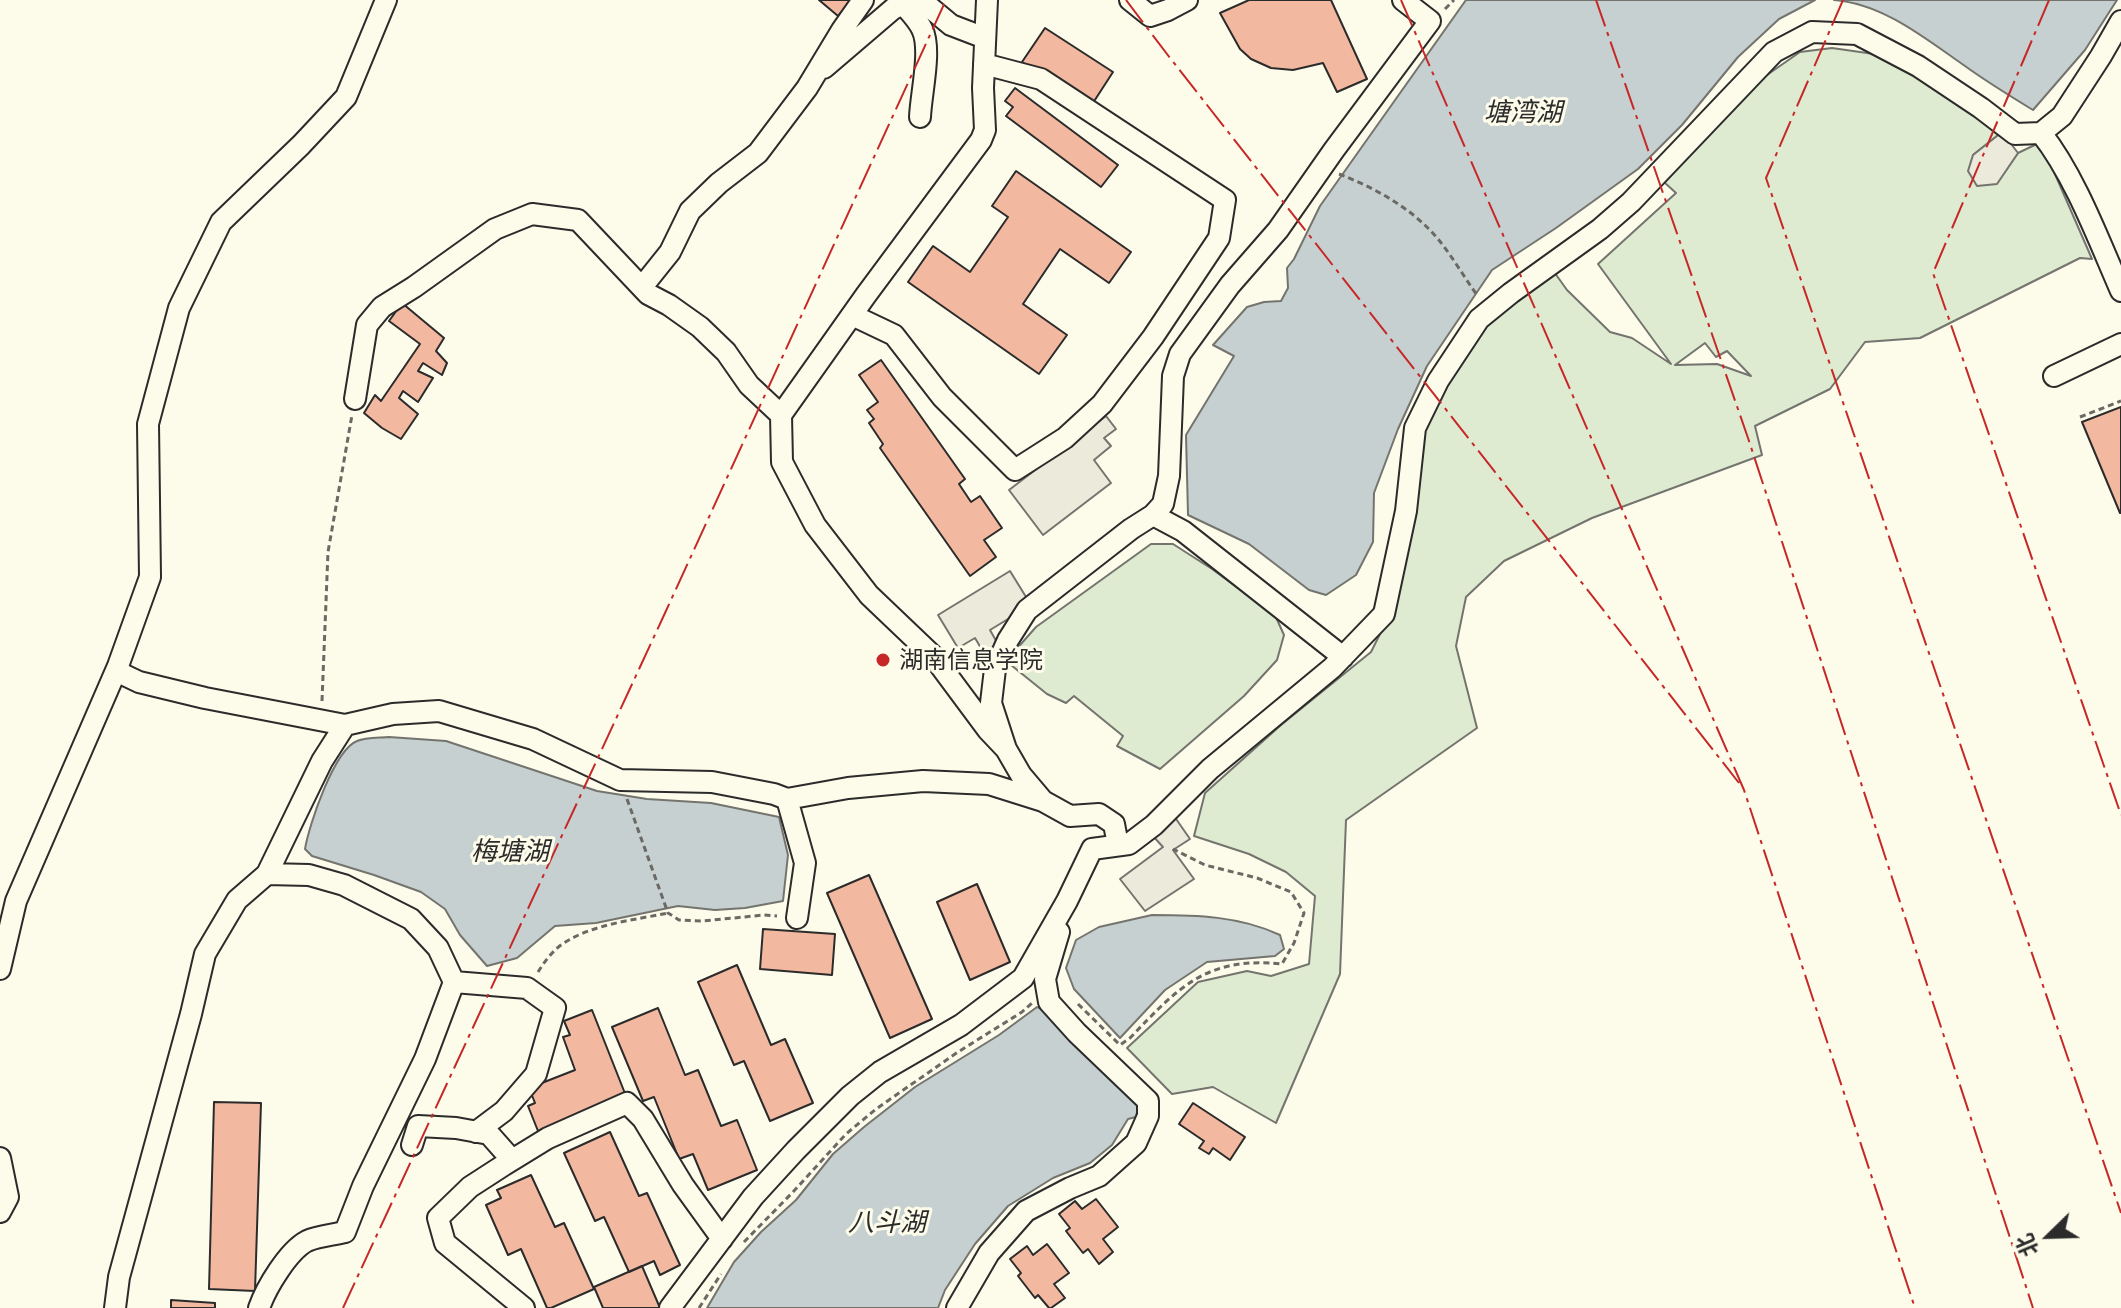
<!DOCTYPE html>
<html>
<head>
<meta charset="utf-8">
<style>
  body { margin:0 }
  #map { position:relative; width:2121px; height:1308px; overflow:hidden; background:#fdfbea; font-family:"Golos Text","Noto Sans SC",sans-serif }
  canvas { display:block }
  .north { position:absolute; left:2009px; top:1196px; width:80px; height:80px; -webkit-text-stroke:6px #fdfbea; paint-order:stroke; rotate:247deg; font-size:22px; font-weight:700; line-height:32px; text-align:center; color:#2b2b2b }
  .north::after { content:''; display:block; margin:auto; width:28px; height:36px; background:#2b2b2b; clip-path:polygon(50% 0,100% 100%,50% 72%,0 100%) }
</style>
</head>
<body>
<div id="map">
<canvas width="2121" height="1308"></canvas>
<div class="north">北</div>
</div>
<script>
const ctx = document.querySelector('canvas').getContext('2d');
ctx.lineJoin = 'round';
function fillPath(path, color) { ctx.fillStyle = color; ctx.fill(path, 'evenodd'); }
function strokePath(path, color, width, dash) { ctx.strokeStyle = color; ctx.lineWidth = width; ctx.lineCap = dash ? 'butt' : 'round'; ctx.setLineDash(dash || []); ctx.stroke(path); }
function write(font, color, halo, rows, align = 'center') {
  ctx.font = font + ' "Golos Text","Noto Sans SC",sans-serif'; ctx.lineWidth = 6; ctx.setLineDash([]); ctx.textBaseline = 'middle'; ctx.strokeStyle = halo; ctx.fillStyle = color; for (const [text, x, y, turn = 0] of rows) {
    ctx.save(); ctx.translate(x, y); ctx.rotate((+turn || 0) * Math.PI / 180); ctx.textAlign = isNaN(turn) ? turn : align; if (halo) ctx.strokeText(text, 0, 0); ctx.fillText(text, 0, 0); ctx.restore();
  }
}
const green = new Path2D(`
  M1832,48L1874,54L1943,89L2002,132L1973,155L1997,183L2018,153L2041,142L2092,259L2080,258L1920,338L1865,342L1830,389L1755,426L1762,455L1592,518L1504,561L1466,597L1456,646L1477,728L1346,820L1340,974L1276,1123L1213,1087L1172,1094L1127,1048L1198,982L1247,971L1271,976L1309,964L1315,896L1286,872L1249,854L1194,836L1205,793L1281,725L1371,652L1390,614L1421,423L1490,314L1552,269L1567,290L1610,332L1632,338L1671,364L1598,264L1676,193L1664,182L1744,91L1800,52ZM1705,343L1716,357L1727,351L1751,376L1717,364L1675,365Z
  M1151,544H1173L1212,569L1275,615L1284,635L1277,660L1244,696L1160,769L1117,746L1123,736L1074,696L1066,703L1047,694L1006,661L1036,627Z`);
fillPath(green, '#deebd1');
strokePath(green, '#74746e', 2);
const parking = new Path2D(`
  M2002,132L2018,153L1997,184L1977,186L1968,171L1973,155Z
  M1106,416L1116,429L1104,438L1111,446L1094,460L1111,483L1043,535L1009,490Z
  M1010,571L1031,605L990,630L999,646L988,660L975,638L958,648L938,615Z
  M1174,816L1190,839L1173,850L1194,879L1145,911L1120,879L1163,847L1152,835Z`);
fillPath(parking, '#eceadb');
strokePath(parking, '#74746e', 2);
const water = new Path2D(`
  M1466,0H1815L1779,19L1738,57L1682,125L1638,169L1556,228L1492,270L1427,366L1398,429L1374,493L1373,542L1356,575L1326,595L1309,590L1249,544L1188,515L1186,435L1234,356L1213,345L1247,307L1264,302L1281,301L1288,288L1287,268L1294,259L1320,206Z
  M1834,0H2117L2085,50L2033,110C2010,96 1987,82 1965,66C1926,39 1884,4 1834,0Z
  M389,737L446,741L597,791L647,799L711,803L779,817L788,855L783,901L745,908L715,910L678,906L596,923L555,926L517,958L487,966L460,935L445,909L421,892L374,875L312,856L305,849C309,825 334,750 357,741C366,737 380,738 389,737Z
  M1152,915C1196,915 1240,916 1280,935L1284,949L1275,956L1207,962L1165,990L1120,1038L1074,989L1066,968L1076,940L1099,927Z
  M1037,1007L1046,1012L1139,1103L1136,1117L1128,1119L1112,1145L1090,1163L1053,1178L1008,1206L975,1244L945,1290L938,1308H707L734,1262L761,1232L796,1200L833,1154L864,1127L915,1087L999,1035Z`);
fillPath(water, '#c7d0d0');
strokePath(water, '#74746e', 2);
const building = new Path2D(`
  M819,0H852L838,16Z
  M1249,0H1331L1367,79L1337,92L1323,63L1293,70L1271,68L1251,59L1240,49L1220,13Z
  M1045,28L1113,72L1091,106L1022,62Z
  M1015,88L1118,165L1101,187L1006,116L1013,107L1005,101Z
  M1016,171L1131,252L1109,283L1060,249L1023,304L1067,335L1039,374L908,282L933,246L970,272L1008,217L992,206Z
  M402,303L444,338L436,351L447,363L442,375L423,363L418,371L433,378L418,402L403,391L399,398L418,414L401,439L382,428L364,413L375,395L381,401L420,344L389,321Z
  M881,360L965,479L959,484L971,502L980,496L1002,528L984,540L996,557L970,576L880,448L883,444L869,423L874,419L867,410L878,402L859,375Z
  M2121,407V513H2120L2082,422Z
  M869,875L932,1019L890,1038L827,893Z
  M977,884L1010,962L970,980L937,902Z
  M763,929L835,934L832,975L760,969Z
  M737,965L771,1045L785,1039L813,1103L770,1121L744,1061L734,1065L698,982Z
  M658,1008L685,1075L698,1070L721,1126L737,1120L757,1170L708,1190L693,1154L679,1159L654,1097L643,1101L612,1027Z
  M592,1010L626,1096L538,1131L528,1106L535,1103L529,1088L575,1070L563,1037L570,1035L564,1021Z
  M214,1102L261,1103L255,1291L209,1289Z
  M1193,1103L1245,1137L1230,1160L1213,1148L1209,1154L1199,1148L1204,1141L1179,1124Z
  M610,1132L639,1196L647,1193L680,1265L660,1275L654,1261L629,1272L604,1217L595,1221L564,1153Z
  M531,1175L555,1227L564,1223L594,1289L551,1308H547L521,1249L508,1255L486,1205L501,1198L497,1190Z
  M1096,1199L1118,1227L1103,1239L1113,1252L1099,1264L1088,1249L1083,1253L1066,1231L1070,1228L1059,1214L1075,1201L1082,1209Z
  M1047,1244L1069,1273L1054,1284L1065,1298L1051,1308H1049L1038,1295L1035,1298L1018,1276L1021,1273L1010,1259L1027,1246L1033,1255Z
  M642,1266L660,1308H603L594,1287Z
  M171,1300L215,1303V1308H171Z`);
fillPath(building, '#f2b8a0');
strokePath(building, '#2b2b2b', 2);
const minor = new Path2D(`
  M921,0L951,25L985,38
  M987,0L983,88L985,130L981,140L866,295L781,415L782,462L815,525L869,595L933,656L988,730L1006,749
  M1130,0L1150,16L1168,10L1187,0
  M824,68L893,9L903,4C909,11 918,20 922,29C932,49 921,93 920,117
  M2041,133L2062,116L2101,56L2121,21
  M642,287L670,252L690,211L719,183L758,153L807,88L842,30L863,0
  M852,315L894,335L942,397L1015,470L1065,438L1102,404L1153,337L1219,238L1225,200L1041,79L984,64
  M2054,376L2121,344
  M355,399L367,325L382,307L414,287L495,229L532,214L578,220L648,294L669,305L700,327L726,352L749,385L781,415
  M1153,515L1163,504L1169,476L1173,376L1180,354L1230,285L1278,230L1334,150L1430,21L1403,0
  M116,671L139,682L205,698L345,725L322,761L267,874
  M345,725L393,714L439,711L533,739L620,780L712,782L774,794L787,799L805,863L797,918
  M787,799L848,788L923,781L989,784L1043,801
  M1118,845L1114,824L1099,814L1070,816L1043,801L1021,775L1006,749L991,703L995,669L1008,640L1027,610L1131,529L1153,515L1183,531L1343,657
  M0,969L16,901L118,666L150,577L148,424L179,308L221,222L301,145L346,97L386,0
  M454,982L527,988L555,1008L536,1074L504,1111L476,1132
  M412,1145L418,1126L456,1128L489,1134L512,1160
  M0,1158L8,1197L0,1212
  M115,1308L119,1277L191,1014L205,954L237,900L267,874L309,875L344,885L411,919L438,948L454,982L425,1059L363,1186L345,1232C333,1235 318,1236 307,1241C288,1251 266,1288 259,1308
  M524,1308L445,1243L438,1218L470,1187L504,1165L548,1138L627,1103L643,1119L683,1185L722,1239
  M670,1308L753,1197L796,1150L850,1096L880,1072L961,1025L1023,978L1067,901L1092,849L1129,844L1154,825L1210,769L1332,668L1384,614L1406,511L1415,428L1438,381L1479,319L1511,293L1600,229L1631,202L1774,52L1812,32L1857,34L1918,66L1981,108L2015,134L2041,133C2075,176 2099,241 2121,291
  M957,1308L989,1253L1026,1211L1070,1188L1099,1176L1136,1143L1148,1116V1101L1077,1033L1049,1002L1045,979L1059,932`);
strokePath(minor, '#2b2b2b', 24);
strokePath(new Path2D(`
  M1445,9L1454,0
  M1339,174C1375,188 1412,208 1438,239C1452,256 1464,277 1477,295
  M2080,417L2121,401
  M322,701L328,552L352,415
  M627,799L668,913L679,920L703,921L764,915L777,916
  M538,972C545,961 553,950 564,943C593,924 634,920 668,913
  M1078,1004L1120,1045L1130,1038C1178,988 1206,956 1282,964L1294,943L1304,913L1291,892L1257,878L1205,865L1173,849
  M744,1242L793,1192L846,1134L876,1109L958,1052L1022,1012L1032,1003
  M699,1308L721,1274`), '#6a6964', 3, [6, 4]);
strokePath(minor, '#fdfbea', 20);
strokePath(new Path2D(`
  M1126,0L1167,54L1739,783
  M1401,0L1744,790L1915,1308
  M1596,0L1748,438L2033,1308
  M1843,0L1766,178L2121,1213
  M2049,0L1933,273L2121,815
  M343,1308L665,613L946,0`), '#c62828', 2, [28, 6, 4, 6]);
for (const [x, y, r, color] of [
  [883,660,8,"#c62828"]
]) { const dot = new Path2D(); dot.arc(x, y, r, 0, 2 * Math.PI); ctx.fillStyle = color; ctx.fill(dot); strokePath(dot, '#fdfbea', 3); }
write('24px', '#2b2b2b', '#fdfbea', [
  ["湖南信息学院",899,660]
], 'left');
write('italic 26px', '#2b2b2b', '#fdfbea', [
  ["塘湾湖",1523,113],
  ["梅塘湖",510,852],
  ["八斗湖",887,1223]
]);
</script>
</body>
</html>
